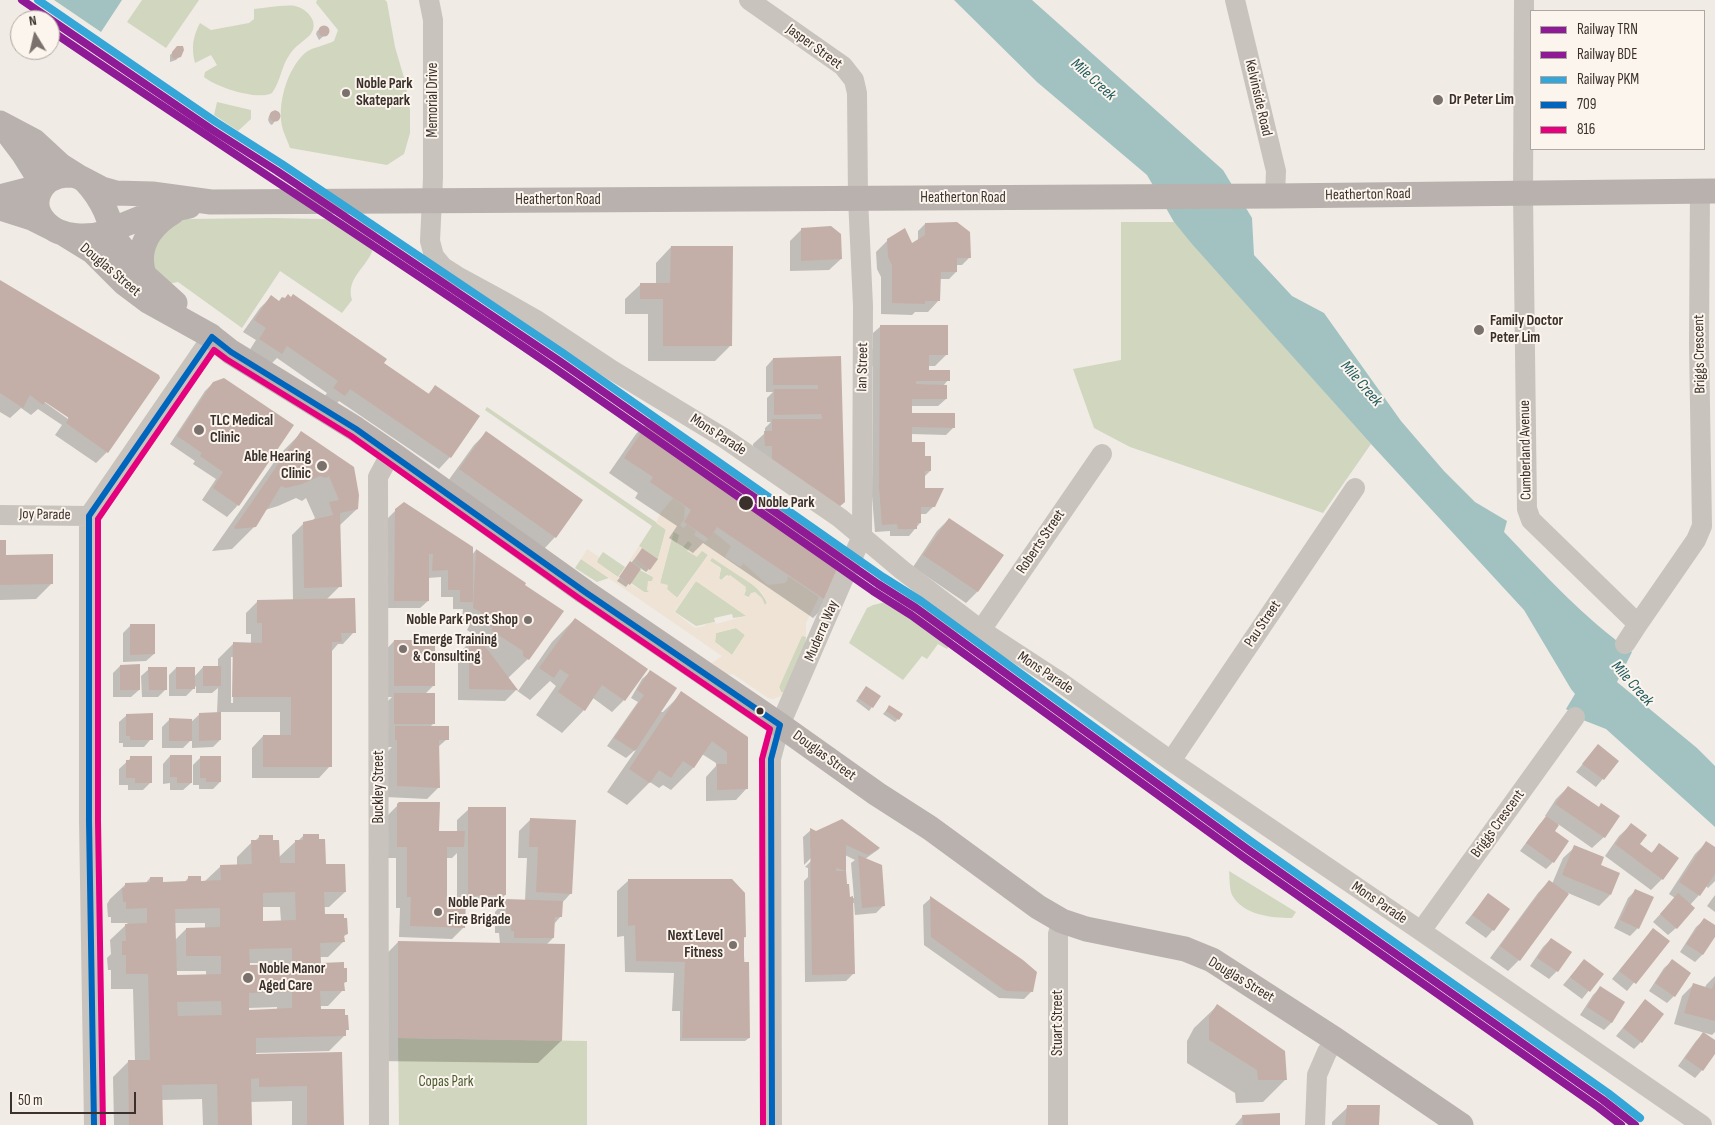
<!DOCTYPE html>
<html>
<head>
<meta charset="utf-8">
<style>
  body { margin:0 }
  #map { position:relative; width:1715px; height:1125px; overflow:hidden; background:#f0ebe5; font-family:"Sofia Sans Condensed",sans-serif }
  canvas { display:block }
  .legend { position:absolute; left:1530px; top:10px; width:175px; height:140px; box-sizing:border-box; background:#fbf5ee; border:1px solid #aea6a0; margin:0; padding:6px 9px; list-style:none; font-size:15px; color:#3b302b }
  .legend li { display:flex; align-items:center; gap:10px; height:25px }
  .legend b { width:25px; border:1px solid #aea6a0 }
  .north { position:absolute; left:10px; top:10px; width:50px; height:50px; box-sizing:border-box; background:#fbf5ee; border:1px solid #aea6a0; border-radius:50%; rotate:351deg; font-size:14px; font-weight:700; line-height:20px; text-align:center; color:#3b302b }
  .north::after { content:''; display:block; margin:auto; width:18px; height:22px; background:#7a716c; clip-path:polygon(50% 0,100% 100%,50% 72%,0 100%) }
  .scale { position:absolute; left:10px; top:1092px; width:126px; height:22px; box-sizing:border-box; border:2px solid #3b302b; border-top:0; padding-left:6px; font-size:15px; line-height:18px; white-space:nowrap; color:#3b302b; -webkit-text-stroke:4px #fbf5ee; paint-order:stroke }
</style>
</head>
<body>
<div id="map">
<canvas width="1715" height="1125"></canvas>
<ul class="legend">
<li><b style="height:6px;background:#8f1a95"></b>Railway TRN</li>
<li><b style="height:6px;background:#8f1a95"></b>Railway BDE</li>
<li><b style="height:6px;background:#34a6d8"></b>Railway PKM</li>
<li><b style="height:6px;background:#0065bd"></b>709</li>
<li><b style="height:6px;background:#e5007d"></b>816</li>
</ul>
<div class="north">N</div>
<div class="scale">50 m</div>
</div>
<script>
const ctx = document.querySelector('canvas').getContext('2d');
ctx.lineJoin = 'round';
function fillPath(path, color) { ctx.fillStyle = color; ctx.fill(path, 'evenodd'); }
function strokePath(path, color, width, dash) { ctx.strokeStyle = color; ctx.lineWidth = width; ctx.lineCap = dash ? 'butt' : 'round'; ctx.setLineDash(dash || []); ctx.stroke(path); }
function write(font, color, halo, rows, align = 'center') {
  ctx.font = font + ' "Sofia Sans Condensed",sans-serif'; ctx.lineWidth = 4; ctx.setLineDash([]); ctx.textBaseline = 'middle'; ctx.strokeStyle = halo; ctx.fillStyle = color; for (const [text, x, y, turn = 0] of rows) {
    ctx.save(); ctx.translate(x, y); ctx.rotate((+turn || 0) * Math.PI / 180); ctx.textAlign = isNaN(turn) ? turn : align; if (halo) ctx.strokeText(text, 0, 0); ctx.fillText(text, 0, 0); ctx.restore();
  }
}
fillPath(new Path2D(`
  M142,0H199L166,48L127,22Z
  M317,0H385L387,2L395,47L405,81L410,110V133L404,154L387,165L290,148C288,142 285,136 283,130C276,106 287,69 305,53C310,48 327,45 334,41L338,30L316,3Z
  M279,6C284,6 290,5 295,6C308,9 320,23 310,35C303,42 295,46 290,54C281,66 281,81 272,93C258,101 216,87 204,77L205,72L217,65L211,55L195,63C191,48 193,36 200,23L211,30L249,23L254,19V9Z
  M217,102L251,110V119L238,131L214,115Z
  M272,218L373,220L378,226C376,235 375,245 371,254C363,270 346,280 352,300L342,313L280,271L242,328L178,282L168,284L151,265L157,233L185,219Z
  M1121,222H1174L1371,444L1323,513L1130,447L1094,428L1073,369L1121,360Z
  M487,407L666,529L658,559L639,546L652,526L485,410Z
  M673,531L679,535L683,547L688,540L693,544L688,550H702L708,555L677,598L660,583Z
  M603,552L625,567L618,577L596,562Z
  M712,557C729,568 760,584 767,603L765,605L744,595L746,590L727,575L721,580L719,578L721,568L710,561Z
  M581,559L609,578L597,582L575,568Z
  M640,570L653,577V581H649L647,590L650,591L648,592H644L631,583Z
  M696,581L747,616L733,618L732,614L714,618L715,622L696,626L675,612Z
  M911,596L960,629L947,649L938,644L927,659L922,656L903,680L849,643L867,608L873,605Z
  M736,628L745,635L732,655L715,642L716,633Z
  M802,635L806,637L805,645L784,693L781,692L779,687Z
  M1229,871L1296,912L1292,918C1271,918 1243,915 1232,895C1229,888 1230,878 1229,871Z
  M398,1038L587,1041V1125H399Z`), '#d1d6bf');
fillPath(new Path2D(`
  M673,498L685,507L684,520L680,525L684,528L687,524L696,531L694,535L705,542L714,532L731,546L725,557L741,567L743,563L768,585L785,583L787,581L788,576L819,597L806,623V637L802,636L779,687L781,692L784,693L781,696L773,699L768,698L733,674L727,675L712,663L722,656L581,559L587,549L599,557L597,562L619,578L644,592H648L649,591L647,590L648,581H652L653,577L630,560L639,546L642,548L635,559L650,570L658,559L666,530L656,523L661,512ZM674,531L679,535L677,543L683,547L688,541L692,544L687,551L697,557L702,551L708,555L678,598L667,590L668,585L660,583ZM712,558L756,587L763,594L767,603L765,605L762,598L755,592L751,593L748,598L744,595L746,587L730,575L721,580L719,578L721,569L710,561ZM696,581L746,616L716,624L715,622L705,624V626L695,628L674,612ZM736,628L745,635L732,655L715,642L716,633Z`), '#eee3d5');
fillPath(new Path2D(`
  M54,0H122L101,32Z
  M954,0H1032L1223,170L1252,218L1254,255L1292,296L1324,313L1401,421L1444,471L1475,502L1507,521L1504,532C1545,575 1584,618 1632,652L1617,682L1697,748L1715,766V827L1606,729L1583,720L1566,709L1575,694L1571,689L1524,610L1371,444L1192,244L1174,222L1147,175L1037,82Z`), '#a1c2c1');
fillPath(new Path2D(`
  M325,26L327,31L326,34L319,40L316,34L317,31Z
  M179,47L180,56L176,60L170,62V55Z
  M275,110L278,112L279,116L272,125L270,124L268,120L269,116Z
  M925,224L970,257L962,265H956V272L949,279H939V300L928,312H915L912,315L881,314V277L877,269L876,252L888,240L912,244L918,241V231Z
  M802,229L841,259L829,270L790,271V241Z
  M671,247L730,346L715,361H648V314H625V299L641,284H656V263Z
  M0,282L107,452L96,463L55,435L62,425L38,409L31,415L21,408L10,418L0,412ZM41,397L68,416V419L40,399Z
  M271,297L382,363L428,394L435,387L450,457L439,469L339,401L333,407L322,400L327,393L277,358L270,365L249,351L256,340L243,332L260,308Z
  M881,326L947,354L935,366H928V371L948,380L943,386L946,399L938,406H911V414L954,427L946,435L911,434L910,444L924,458L930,471L924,477V490L934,506L926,514H920V523L909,536H890V531L875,532L872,496L873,366H869V352L873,348V333Z
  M840,358L832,513L754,457L753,444L765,433V428L771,422H767V398L773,392H766V367L773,359Z
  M213,383L238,505L227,517L202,500L216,479L193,464L195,461L170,444L205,391Z
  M652,418L829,602L813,618L703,543L693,553L669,538L677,526L635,498L638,493L609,473L636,434Z
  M301,433L357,509L339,526L340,586L326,600L354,632L343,644H338L331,652L330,766L319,778H252V748L263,736H280V712H220V740L213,747L192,748V739L183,748H162V727L169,720L190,723L200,714H217L218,688L212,693H196V686L186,696H169V675L176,668L194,677L203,667H218V659L233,644H251V634H246V613L257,602L293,601L292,535L304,523L311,522L315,518L306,498L302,501L296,498L278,506L265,510L255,526L232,549L212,551L279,455ZM231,657H234L233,703H231Z
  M486,433L555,537L544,549L448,481L474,445Z
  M396,510L472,555L476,550L528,659L508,678L518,691L552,642L575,619L624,700L612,712L593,698L584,710L562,733L536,715L556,686L550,681L530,700L516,690L505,701L458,700V654L469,643H477L480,639L467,630L470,624L462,620L463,609H453V597H441V577L428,578V601L420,608H387L384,522Z
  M949,519L1002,555L977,592L966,603L913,567L937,531Z
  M0,541L5,556L51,584L36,599L0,600Z
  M639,553L649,569L646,572L640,568L626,587L617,581Z
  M130,626L154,654L146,661L123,662V633Z
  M394,641L434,685L425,694L434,723L430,727L447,739L438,747V788L427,799L386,797V753L392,747H388L383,706L392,697H383V653Z
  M120,666L139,690L131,697H113V673Z
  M149,669L166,689L158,697H142L141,676Z
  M650,672L660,712H663L682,693L714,715L747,788L736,800L706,801V777L716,766V763L702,754L694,767L671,790L663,785L659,788L650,782L627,805L607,792L636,750H635L626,758L607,746L638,702L631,698L642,679Z
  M866,688L872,707L869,711L856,701Z
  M889,707L898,719L895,722L883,714Z
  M127,715L151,739L144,747H123V743H119V722Z
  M1598,746L1618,761L1596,787L1576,772Z
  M170,756L191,783L183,790H170V783L163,784V764Z
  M201,757L220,782L213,789H199V785H193V765Z
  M131,758L151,782L143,790H128V785H119V769Z
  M1568,787L1598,808L1601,805L1604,837L1592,848L1558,824L1553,831V862L1546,869L1520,851L1539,825L1547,817L1545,816L1556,799Z
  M400,803L438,832H457V820L469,809L505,895L494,906L464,907V927L452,939L399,937L400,908H396V858H386L375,828ZM457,853V899L446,898V858H452Z
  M531,819L571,893L562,903L561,916L554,924L553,938L546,945L561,1041L538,1063L376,1061V965L398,942L500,944L499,933H495V912L506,900L525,901L527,858H518L519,831Z
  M1631,825L1639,844L1651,853L1660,845L1662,879L1651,890L1605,856L1619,836Z
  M811,830L879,849L865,859L883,906L876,913L855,915L854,903H852L853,974L846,981L805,982L804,881L808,877V868L805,867L812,860V857L804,865L803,837ZM845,855L855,860L851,863L854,898H848L846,885Z
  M303,836L345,892L329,907H323V916L347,934L343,937V942L328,957H319V964L346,982L343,984V990L328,1006H319V1011L347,1029L344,1032V1036L329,1051L255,1053V1055L341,1053L343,1125H292V1101L250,1102L251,1125H203L202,1099L161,1100L162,1125H114L113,1077L128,1062L135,1061L133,989H111V970H108L107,958L111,954L110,940L128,923H111V917H108L107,904L110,899L126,884H145L150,878L162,883H184L189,877L200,882L205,881L221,866L237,865V857L252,842L255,841L259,837L278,858L296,841H298ZM262,907H280L281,922H262ZM174,923H205V928L186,929L175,940ZM248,963H277V966H249ZM175,971H206V975L175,976ZM277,1007V1010L248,1011V1008Z
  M1706,843L1715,848V881L1708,888L1706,886L1699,895L1690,905L1676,928L1668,935L1653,922L1675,898L1669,894L1695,854Z
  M1575,847L1599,866L1610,895L1599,906L1568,893L1519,960L1508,971L1490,958L1538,893L1549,881L1552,884L1563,858Z
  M629,880L745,937L743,939L749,1038L745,1041H680V1011H672L674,973L625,972L624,936L617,937V891Z
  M1636,890L1638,928L1630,936L1614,928L1628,898Z
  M1488,895L1493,930L1486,938L1465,923Z
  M1715,895V912L1707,906Z
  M931,898L1032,991L1024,999L999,998L924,945L923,905Z
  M1704,920L1715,927V935L1702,955L1695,962L1680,952L1696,927Z
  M1653,929L1668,941L1627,991L1612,979Z
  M1551,939L1570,952L1557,971L1549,979L1530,966L1543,947Z
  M1584,960L1602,974L1582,999L1563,985Z
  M1672,961L1674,996L1667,1003L1649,991L1664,968Z
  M1715,976V1032L1712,1035L1674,1024L1682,996L1693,985L1705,988L1706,985Z
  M1600,988L1624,1002L1611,1023L1604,1030L1580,1015L1593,995Z
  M1645,1001L1641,1042L1634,1049L1616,1036Z
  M1217,1006L1286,1079L1263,1102L1236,1103L1235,1093L1187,1063V1041L1194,1028Z
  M1704,1033L1715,1041V1052L1702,1070L1695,1078L1678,1066L1696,1041Z
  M1348,1107L1377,1125H1332V1122Z
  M1243,1116L1279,1125H1235Z`), '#0003');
fillPath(new Path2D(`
  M318.5 31a5.5 5.5 0 1 1 11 0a5.5 5.5 0 1 1-11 0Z
  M177,46H183L184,50L181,57L174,59L172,57V52Z
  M269.5 116a5.5 5.5 0 1 1 11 0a5.5 5.5 0 1 1-11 0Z
  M957,222L970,232L971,258H957V272H941L940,301H925V304L892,303V265L888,257L887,239L905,228L912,243L925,235V223Z
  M831,226L841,234L842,259L801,261V228Z
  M671,246H733L732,346H663V299H640V283H670Z
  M0,280L159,375L160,378L108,453L66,423L69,418L45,402L43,405L30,395L23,408L0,393Z
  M288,294L291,297L293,294L387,359L384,363L429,394L435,385L480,416L451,458L350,389L345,396L333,388L338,381L287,346L282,354L259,339L266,328L254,320L271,295L279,301L282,297L285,298Z
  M880,325H948V355H929V370H950V381H916V384L947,385V399H912V413H955V428L912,427V442H925V456H931V471H925V488H944L935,507H921V523H917V529H898L897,524L882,525L879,488Z
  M841,356L845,502L839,507L772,461V446H765L764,431H772V419H822L821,414L774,415V389H818V385H773V358Z
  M224,378L294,425L239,506L213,488L223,472L200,456L202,453L177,436L213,382Z
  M652,417L850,550L830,603L717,527L709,539L684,522L691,510L650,482L653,477L624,458Z
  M301,431L354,467L359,495L358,509L340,513L342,587L304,588L303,522L333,515L329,502L339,500L329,476L326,478L320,476L302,484L286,488L281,486L256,527L236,529L234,528Z
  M486,431L583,500L556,538L459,469Z
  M404,502L473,547V602H460V590H448V570L432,571L433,554H429V601H394L395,509Z
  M949,518L1004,555L978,592L923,555Z
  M0,540H6V555L53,554V584L0,585Z
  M642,548L658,559L650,570L635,559Z
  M476,549L526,583L525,585L564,611L529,660L523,656V651L491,630L493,628L478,618L481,612L473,608Z
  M630,561L641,569L630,585L619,577Z
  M355,598L356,633H341L342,642H332V767H263V735H291V697H232L233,642L262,643V623H257V600Z
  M575,618L648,669L625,701L602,685L585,711L558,692L569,675L560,669L554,678L539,668Z
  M130,624H155V654L130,655Z
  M394,640H435V686H394Z
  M481,641L518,690L469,689V642Z
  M140,664V690H120V665Z
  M203,666H221V686H203Z
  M148,667H167V690H149Z
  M176,667H195V689H176Z
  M650,670L677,688L635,751L614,738L644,695L637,690Z
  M866,686L881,696L873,708L858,698Z
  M681,691L748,737V789L717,790V764H727V752L712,741L694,768L683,761L671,778L659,770L650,783L629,769Z
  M394,693H435V724H394Z
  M889,705L903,714L899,720L886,711Z
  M221,712V740L199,741V713Z
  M153,713V740H130V736H126V714Z
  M169,718L192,719V741H169Z
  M395,726H449V740H439L440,788L397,786V740H395Z
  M1598,744L1619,761L1604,780L1582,764Z
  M170,755H192V783H177V777H170Z
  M130,756H152V783H135V778H126V760H130Z
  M200,756H221V782H206V778H200Z
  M1568,786L1599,807L1601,803L1620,816L1605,838L1555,804Z
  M399,802H440L439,831H465L464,847H447V897L466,898L465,928L410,926L411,897H407V847H397V804Z
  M468,807H506V895L468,896Z
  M1546,816L1559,825L1555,831L1569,841L1554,863L1526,843Z
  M530,818L576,820L572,894L536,892L538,847H529Z
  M842,819L880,848L868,855L846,845V871L836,868V871H846L847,884H849L850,897L853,896L855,974L812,975L810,828L816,831Z
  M1631,823L1647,835L1640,844L1652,853L1659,843L1679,858L1663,880L1615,844Z
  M303,834H319V839H325L326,864H345L346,892H324L325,914H344V918H347L348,934L344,935L345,942L320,943L321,963L344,962V968H347V982H344L345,991H320L321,1009H345V1015H348L349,1030H346V1036L256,1038V1054L342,1052L344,1125H307V1086L259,1087V1078L251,1079L252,1125H218L217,1084L162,1085L163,1125H129L128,1060H150L148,974H126V955H122V941H126L125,924L147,923V908L126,909V902H123L122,888H125V883L150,882V877H163V882L188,881V876H201V881L221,880L220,865L252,864L251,840H259V835H273V840H279L280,863H295V840H303ZM295,892L296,920L263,921V893ZM220,908V927L186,928V956H221V974L177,975L175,909ZM292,948V964L250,965L249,949ZM292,992V1008L249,1010V993ZM221,1001L222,1015L178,1016L177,1002Z
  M1706,841L1715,847V874L1700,896L1679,882Z
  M1574,845L1604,857L1601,865L1620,873L1611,895L1562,875Z
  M858,855L882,865L885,906L862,908Z
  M628,879H732L745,893L746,937H744V962H749L750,1038H682L685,962L636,961L635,925L628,926Z
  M1549,880L1569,894L1520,961L1500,946Z
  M1635,889L1654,897L1639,929L1620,920Z
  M1488,893L1510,909L1494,931L1472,915Z
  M1678,893L1695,908L1677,929L1660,914Z
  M930,896L1023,960L1037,972L1033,992L1007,991L1003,989L931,937Z
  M506,899L563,901L562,917H555L554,938H514V931H511L510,922H506Z
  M1704,918L1715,925V937L1703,955L1686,944Z
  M1653,928L1670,941L1636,984L1619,971Z
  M1551,938L1572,952L1558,972L1537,958Z
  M398,941L565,944L562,1041L398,1038Z
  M1584,959L1604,974L1590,992L1570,977Z
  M1672,959L1691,973L1675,997L1655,983Z
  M1715,981V1021L1684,1013L1693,983L1712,989Z
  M1600,986L1625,1002L1612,1023L1587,1007Z
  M1645,999L1664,1014L1642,1043L1623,1028Z
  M1217,1004L1285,1051L1287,1080H1258L1257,1070L1209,1040V1017Z
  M1703,1032L1715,1040V1054L1703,1071L1685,1058Z
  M1347,1105H1380L1379,1125H1345Z
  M1280,1113V1125H1243L1242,1115Z`), '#c3afa7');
strokePath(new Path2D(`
  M429,0L433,20V178L430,241L434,256L443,267L457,276L503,301L538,321L612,370L724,438L840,518L902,570L981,630L1056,679L1171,761L1421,931L1702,1125
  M749,0L843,66L854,80L857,93L858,198L863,306L862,536L780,725L771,759L772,1125
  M1235,0L1276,171L1275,196
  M1524,0L1523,194L1527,509L1531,520L1638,624L1696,540L1702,526L1699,344L1700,191
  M0,515L89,516
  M981,630L1102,454
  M1625,644L1638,624
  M1171,761L1355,488
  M1421,931L1575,717
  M94,1125L89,821V516L212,337L211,336
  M379,1125L378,477L391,453
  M1058,1125V934L1062,921
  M1315,1125L1317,1075L1327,1052L1336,1040`), '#c9c3be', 20);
strokePath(new Path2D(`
  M0,123L34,141L60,165L79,177
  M5,129L23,153L43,185
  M66,175C71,175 76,175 81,178C92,184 115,220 109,232C90,238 61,239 46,223C27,204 40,177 66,175Z
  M83,179L102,189L116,193L152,194L211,202L1275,196L1715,191
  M0,197L42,186
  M0,208L32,218L52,228
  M111,230L148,215L189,206
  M109,232L144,275L175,303
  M66,235L92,251L124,283L148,301L211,336
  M144,275C135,247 150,226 173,212
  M212,337L231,352L356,429L391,453L585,592L780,725L877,794L930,828L1038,907L1062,921L1086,929L1185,949L1212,960L1336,1040L1461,1125`), '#b8b1ad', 25);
strokePath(new Path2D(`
  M94,1125L89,821V516L212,337L231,352L356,429L585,592L780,725L771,759L772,1125`), '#0065bd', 6);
strokePath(new Path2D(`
  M103,1125L98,821V519L214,350L226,359L351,436L580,599L770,729L762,759L763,1125`), '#e5007d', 6);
strokePath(new Path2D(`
  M22,0L211,129L277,171L558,360L878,584L916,608L1247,849L1603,1100L1635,1125`), '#8f1a95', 8);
strokePath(new Path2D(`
  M50,30C217,144 387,253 553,367C660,441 766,517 873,591L911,615L1242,856L1598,1107L1621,1125`), '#8f1a95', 8);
strokePath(new Path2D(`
  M38,0L216,122L282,164L563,353L883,577L921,601L1252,842L1608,1093L1640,1118`), '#34a6d8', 8);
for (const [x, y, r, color] of [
  [346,93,5,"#7a716c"],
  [1438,100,6,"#7a716c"],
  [1479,330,6,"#7a716c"],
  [199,430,6,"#7a716c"],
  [322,466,6,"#7a716c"],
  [746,503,8,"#3b302b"],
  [528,620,5,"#7a716c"],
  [403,649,5,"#7a716c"],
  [760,711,4.5,"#3b302b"],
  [438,912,5,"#7a716c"],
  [733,945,5,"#7a716c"],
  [248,978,6,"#7a716c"]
]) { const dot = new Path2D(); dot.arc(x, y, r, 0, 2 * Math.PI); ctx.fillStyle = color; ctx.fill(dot); strokePath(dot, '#fbf5ee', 2); }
write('15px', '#3b302b', '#fbf5ee', [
  ["Jasper Street",814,47,36],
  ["Kelvinside Road",1258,98,77],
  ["Memorial Drive",433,100,-90],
  ["Heatherton Road",1368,195,-1],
  ["Heatherton Road",963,198],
  ["Heatherton Road",558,200],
  ["Douglas Street",110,270,40],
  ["Briggs Crescent",1700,354,-91],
  ["Ian Street",863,367,-89],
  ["Mons Parade",718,435,33],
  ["Cumberland Avenue",1526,450,-91],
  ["Joy Parade",45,515,1],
  ["Roberts Street",1041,542,-56],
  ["Pau Street",1263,624,-56],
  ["Muderra Way",822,631,-67],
  ["Mons Parade",1045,673,34],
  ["Douglas Street",824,756,36],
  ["Buckley Street",379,787,-90],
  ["Briggs Crescent",1498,824,-54],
  ["Mons Parade",1379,903,34],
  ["Douglas Street",1241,980,31],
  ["Stuart Street",1058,1023,-90]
]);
write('bold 15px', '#3b302b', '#fbf5ee', [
  ["Noble Park",356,84],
  ["Skatepark",356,101],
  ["Dr Peter Lim",1449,100],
  ["Family Doctor",1490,321],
  ["Peter Lim",1490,338],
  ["TLC Medical",210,421],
  ["Clinic",210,438],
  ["Able Hearing",311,457,"right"],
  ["Clinic",311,474,"right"],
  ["Noble Park Post Shop",518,620,"right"],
  ["Emerge Training",413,640],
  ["& Consulting",413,657],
  ["Noble Park",448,903],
  ["Fire Brigade",448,920],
  ["Next Level",723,936,"right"],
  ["Fitness",723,953,"right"],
  ["Noble Manor",259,969],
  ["Aged Care",259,986]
], 'left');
write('bold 15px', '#3b302b', '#fbf5ee', [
  ["Noble Park",758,503]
], 'left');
write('15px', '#4a5a2e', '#fbf5ee', [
  ["Copas Park",446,1082]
]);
write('italic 16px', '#1f5a5e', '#fbf5ee', [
  ["Mile Creek",1093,80,42],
  ["Mile Creek",1361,384,49],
  ["Mile Creek",1632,684,48]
]);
</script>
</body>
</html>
